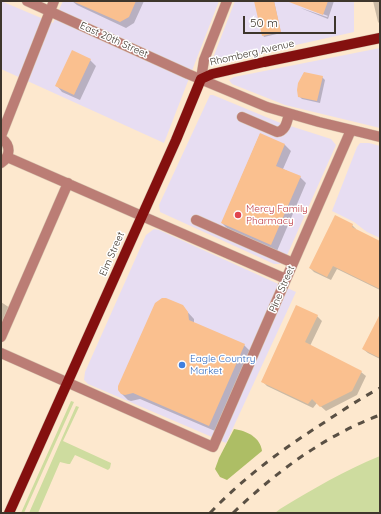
<!DOCTYPE html>
<html>
<head>
<meta charset="utf-8">
<style>
  body { margin:0 }
  #map { position:relative; width:381px; height:514px; overflow:hidden; background:#fde8ce; font-family:Quicksand,sans-serif }
  canvas { display:block }
  .frame { position:absolute; inset:0; border:2px solid #3e362c; pointer-events:none }
  .scale { position:absolute; left:243px; top:16px; width:93px; height:18px; box-sizing:border-box; border:2px solid #3e362c; border-top:0; padding-left:5px; font-size:12px; line-height:14px; white-space:nowrap; color:#3e362c; -webkit-text-stroke:3px #fff; paint-order:stroke }
</style>
</head>
<body>
<div id="map">
<canvas width="381" height="514"></canvas>
<div class="frame"></div>
<div class="scale">50 m</div>
</div>
<script>
const ctx = document.querySelector('canvas').getContext('2d');
ctx.lineJoin = 'round';
function fillPath(path, color) { ctx.fillStyle = color; ctx.fill(path, 'evenodd'); }
function strokePath(path, color, width, dash) { ctx.strokeStyle = color; ctx.lineWidth = width; ctx.lineCap = dash ? 'butt' : 'round'; ctx.setLineDash(dash || []); ctx.stroke(path); }
function write(font, color, halo, rows, align = 'center') {
  ctx.font = font + ' Quicksand,sans-serif'; ctx.lineWidth = 3; ctx.setLineDash([]); ctx.textBaseline = 'middle'; ctx.strokeStyle = halo; ctx.fillStyle = color; for (const [text, x, y, turn = 0] of rows) {
    ctx.save(); ctx.translate(x, y); ctx.rotate((+turn || 0) * Math.PI / 180); ctx.textAlign = isNaN(turn) ? turn : align; if (halo) ctx.strokeText(text, 0, 0); ctx.fillText(text, 0, 0); ctx.restore();
  }
}
fillPath(new Path2D(`
  M1,1L53,23L63,1H219L164,143L1,69Z
  M235,1H354V32L215,63L212,60L213,58Z
  M380,48V128L285,105L232,84L229,80L234,77Z
  M210,95H213L278,122L331,139L336,145L288,253L284,261L280,264H274L160,212L159,205Z
  M360,143H369L380,146V238L367,232L354,222L332,211L357,147Z
  M154,229L159,230L296,292L226,443L88,384L84,380L85,372L146,235Z`), '#e7ddf2');
fillPath(new Path2D(`
  M71,401L74,402L24,513H21Z
  M76,406L79,407L63,441L111,463L110,468L108,470L75,455L70,464H68L60,462L38,513H29Z
  M380,456V513H275L280,509C313,489 345,470 380,456Z`), '#cedc9f');
fillPath(new Path2D(`
  M234,429C247,431 260,437 262,451L227,480L220,477L215,469L219,458Z`), '#adbe65');
fillPath(new Path2D(`
  M72,1H144L134,23L126,28L77,5Z
  M255,1H274L281,33L264,37L263,35Z
  M296,1H334L328,19L303,9L301,8L327,17L328,16L299,5Z
  M373,1H380V24L378,22Z
  M90,60L96,66L80,100L62,92L57,86Z
  M322,77L325,80L320,103L302,99L299,96Z
  M260,134L285,145L291,151L283,169L300,177L306,183L277,251L228,229L222,223Z
  M352,225L356,229L355,230L380,242V290L337,269L331,280L314,272L310,268Z
  M1,302L10,308L1,328Z
  M182,306L194,319V323L244,345L250,351L215,431L140,399L131,401L128,400L122,394Z
  M317,316L322,321L310,346L361,372L366,376L357,395L326,411L317,403L313,408L267,386L262,381Z
  M380,316V359L368,353L363,349Z`), '#0003');
fillPath(new Path2D(`
  M72,1H136L129,17L120,22Z
  M254,1H274L281,32L262,36Z
  M289,1H328L323,15L289,2Z
  M72,50L91,59L74,95L55,86Z
  M304,72L323,76L317,101L298,97L297,90L298,83Z
  M260,133L285,144L276,166L301,176L271,245L221,223Z
  M335,215L353,224L352,227L380,241V289L333,266L327,277L309,268Z
  M162,298H166L183,305L188,312L189,320L245,344L209,426L133,393L125,395L121,394L118,390V386L155,303Z
  M296,305L318,315L305,342L362,371L352,391L320,407L312,399L308,404L261,382Z
  M380,314V358L362,349Z`), '#fac08f');
const minor = new Path2D(`
  M27,1L188,74L267,107L319,122L380,137
  M201,79L204,60L227,1
  M242,117L277,132C286,131 287,121 289,114
  M1,136L54,1
  M1,138C11,145 11,156 1,163
  M7,157L286,279
  M196,220L293,263
  M1,337L68,183
  M1,353L213,447L351,130`);
const major = new Path2D(`
  M9,513L176,140L201,79L212,74L264,62L380,38`);
strokePath(minor, '#d7c4ae', 11);
strokePath(major, '#d7c4ae', 11);
strokePath(minor, '#bb7d75', 10);
strokePath(major, '#84100f', 10);
strokePath(new Path2D(`
  M210,513C244,477 284,448 325,422C343,410 361,398 380,388
  M233,513C276,472 324,436 380,415`), '#5a5044', 3, [7, 7]);
for (const [x, y, r, color] of [
  [238,215,4,"#e0444e"],
  [182,365,4,"#3f7fe0"]
]) { const dot = new Path2D(); dot.arc(x, y, r, 0, 2 * Math.PI); ctx.fillStyle = color; ctx.fill(dot); strokePath(dot, '#fff', 1.5); }
write('10px', '#3e362c', '#fff', [
  ["East 20th Street",114,40,24],
  ["Rhomberg Avenue",252,53,-13],
  ["Elm Street",112,254,-66],
  ["Pine Street",282,289,-67]
]);
write('10px', '#be3a42', '#fff', [
  ["Mercy Family",246,209],
  ["Pharmacy",246,221]
], 'left');
write('10px', '#366cbe', '#fff', [
  ["Eagle Country",190,359],
  ["Market",190,371]
], 'left');
</script>
</body>
</html>
